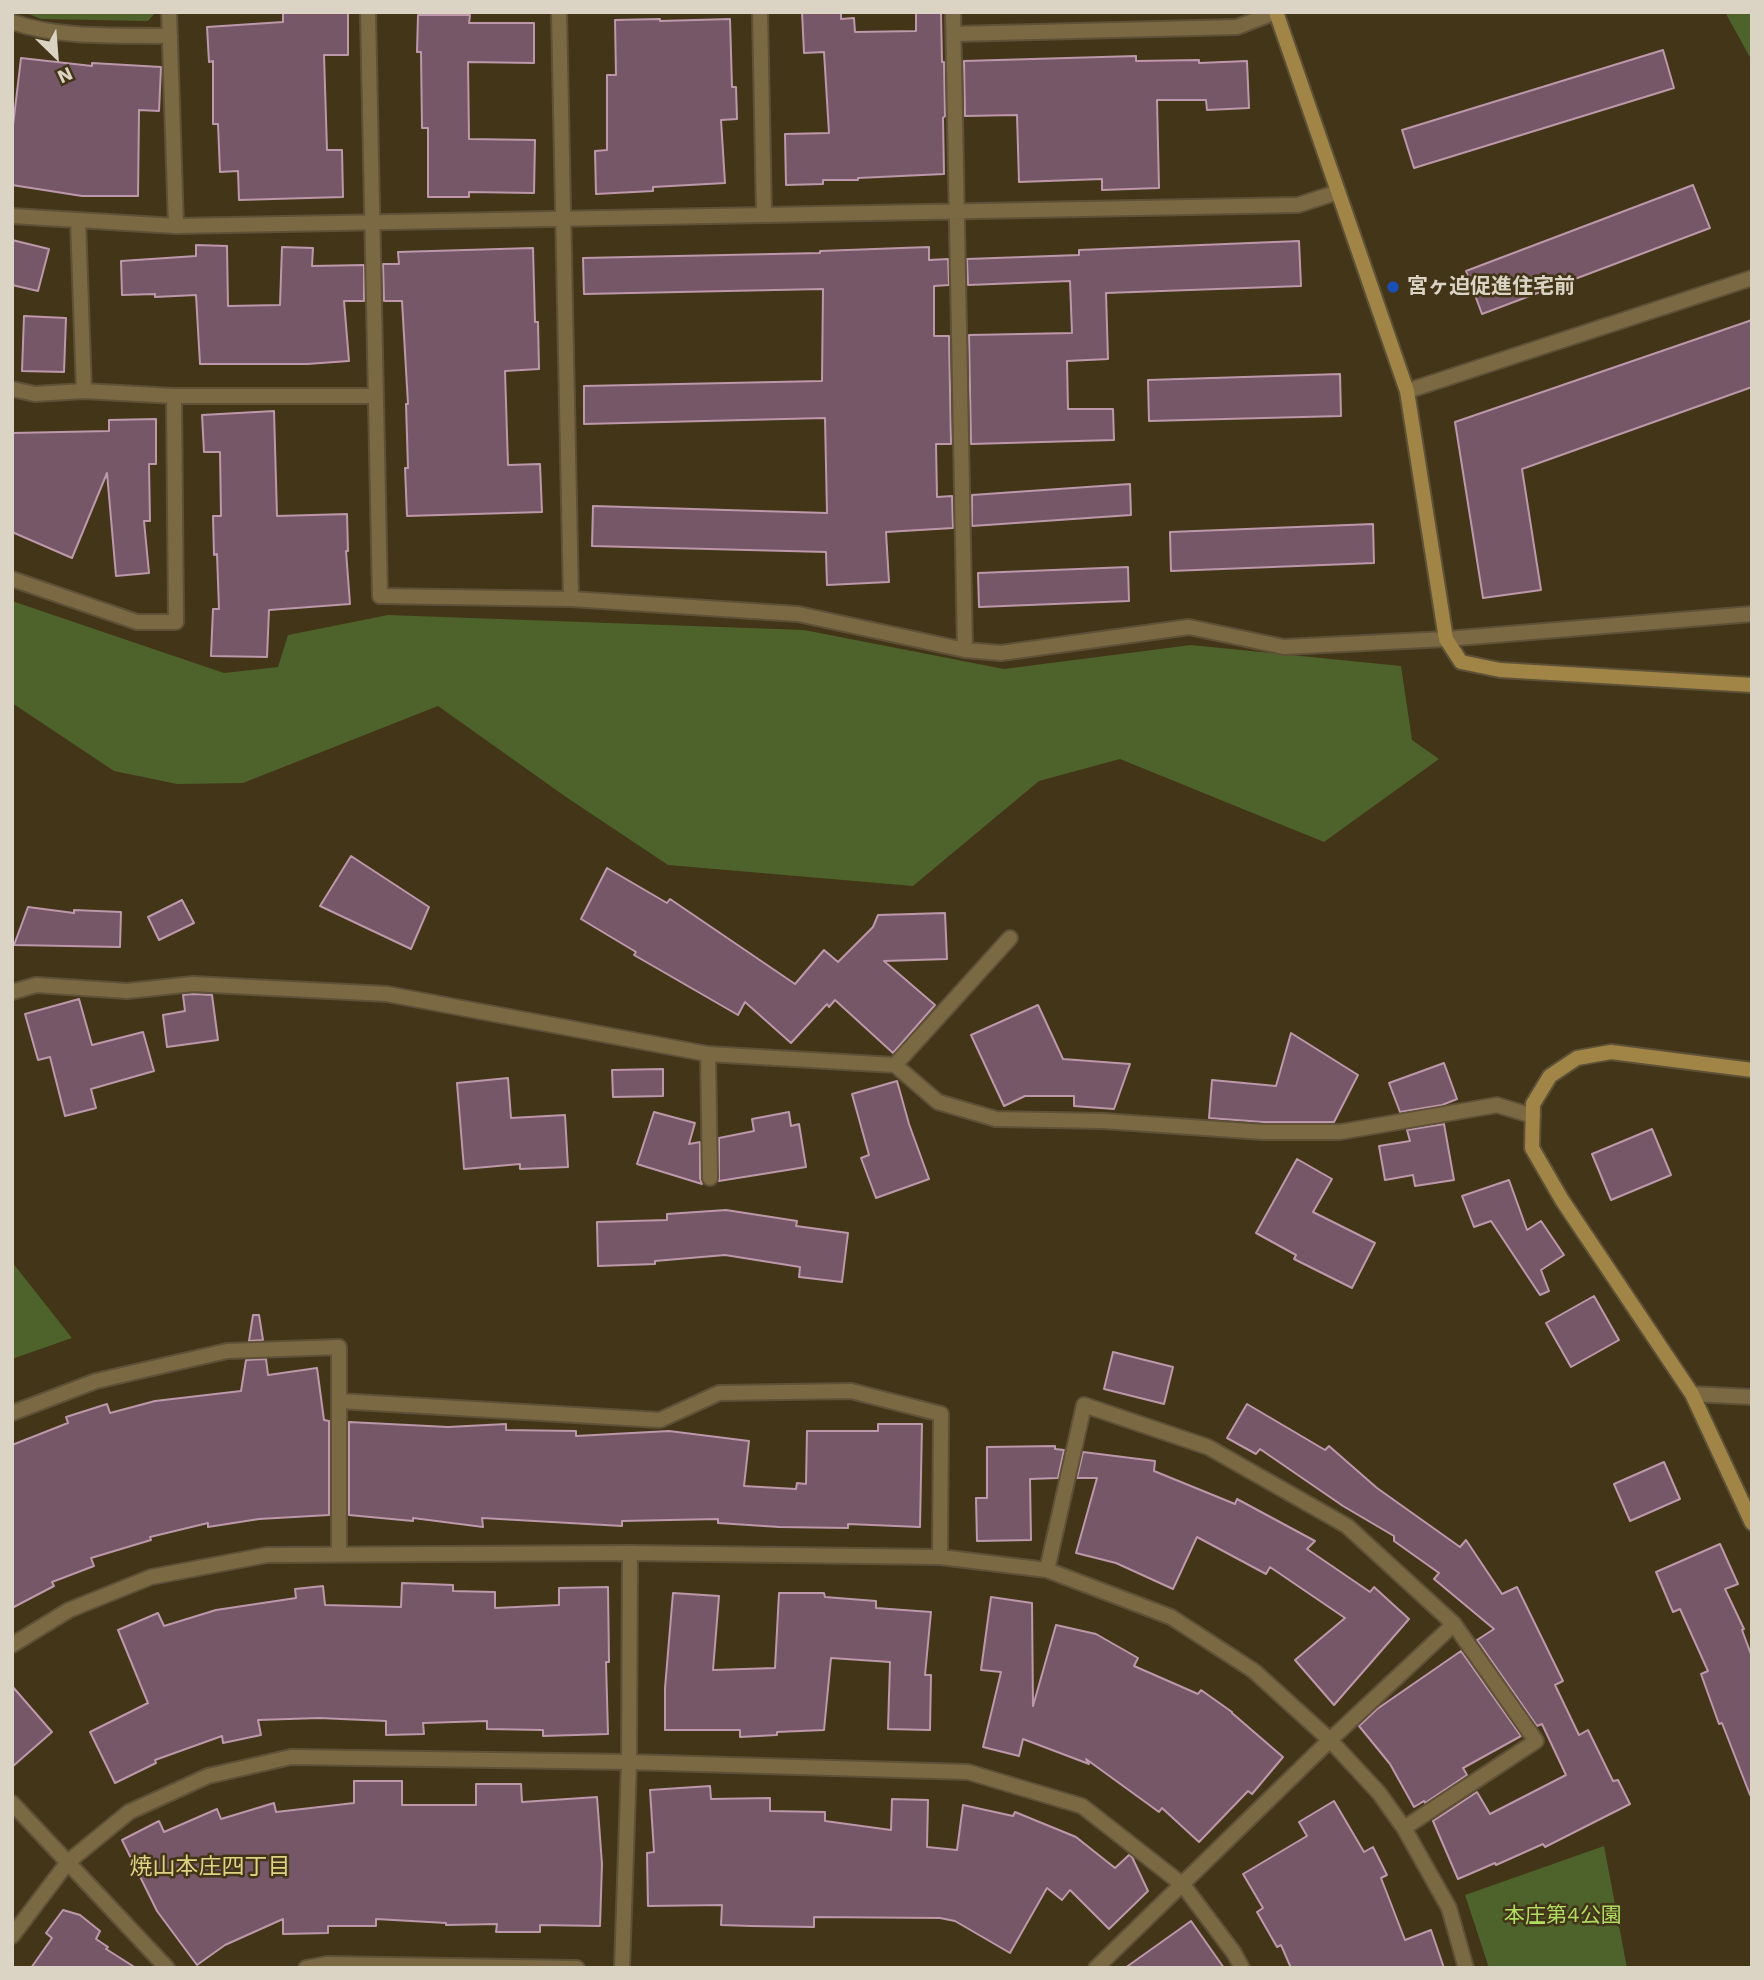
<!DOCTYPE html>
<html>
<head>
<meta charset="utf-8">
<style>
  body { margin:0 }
  #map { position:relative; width:1764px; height:1980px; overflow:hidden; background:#423518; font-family:"Work Sans",sans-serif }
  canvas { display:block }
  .frame { position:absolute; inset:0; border:14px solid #dbd3c3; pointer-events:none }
  .north { position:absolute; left:21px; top:21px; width:70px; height:70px; -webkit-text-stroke:5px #423518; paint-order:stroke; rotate:155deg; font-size:19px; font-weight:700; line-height:28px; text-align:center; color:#dbd3c3 }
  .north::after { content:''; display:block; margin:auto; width:24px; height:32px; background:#dbd3c3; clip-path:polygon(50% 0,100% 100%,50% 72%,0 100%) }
</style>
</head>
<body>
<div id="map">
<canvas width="1764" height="1980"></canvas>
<div class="frame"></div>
<div class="north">N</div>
</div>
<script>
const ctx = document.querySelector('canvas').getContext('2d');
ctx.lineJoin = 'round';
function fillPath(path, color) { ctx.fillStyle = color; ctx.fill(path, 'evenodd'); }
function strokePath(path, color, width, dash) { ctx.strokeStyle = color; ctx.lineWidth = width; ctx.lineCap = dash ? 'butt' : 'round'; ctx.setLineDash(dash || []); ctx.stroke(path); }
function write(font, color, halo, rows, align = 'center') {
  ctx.font = font + ' "Work Sans","Noto Sans JP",sans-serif'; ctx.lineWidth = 5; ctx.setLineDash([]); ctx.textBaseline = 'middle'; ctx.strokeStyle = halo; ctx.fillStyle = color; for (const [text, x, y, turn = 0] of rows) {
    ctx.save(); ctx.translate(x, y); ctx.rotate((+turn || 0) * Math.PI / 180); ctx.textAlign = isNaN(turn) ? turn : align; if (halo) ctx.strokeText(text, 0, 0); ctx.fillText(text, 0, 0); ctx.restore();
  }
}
fillPath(new Path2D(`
  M24,12H156L148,21L41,19Z
  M1725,12H1752V61Z
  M12,601L224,673L278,667L288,635L388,615L804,630L1004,669L1191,645L1401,666L1412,740L1439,759L1324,842L1120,759L1039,781L913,886L668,865L566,797L438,706L243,783L177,784L114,771L12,703Z
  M12,1262L72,1338L12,1359Z
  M1604,1846L1627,1968H1489L1465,1895Z`), '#4e622b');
const building = new Path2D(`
  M283,12H348V55H324L327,150H342L343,197L239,200L238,171L220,172L218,124H213V61L209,62L207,27L283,22Z
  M802,12H841V19L854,18L855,32L916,31V12H941L942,62H944L945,116L943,118L944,174L858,178V180H823V184L786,185L785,134L829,133L824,52L804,53Z
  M418,15H470L469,23H534V63L468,62L469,139L535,140L534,193L469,192V197H428V128H422L421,52H417Z
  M660,19V21L730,19L732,87H736L737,119L721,120L725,183L653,187V191L596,194L595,151L607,150V75H616L615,20Z
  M1663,50L1674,88L1414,168L1402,130Z
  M1136,56V61L1199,60V63L1247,61L1249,108L1207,110L1206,100H1157L1159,188L1102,190V179L1019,182L1017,115L965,116L964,61Z
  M21,58L92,66V63L161,67L159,111L139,110L138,196H82L12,185V134Z
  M1693,185L1710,228L1482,314L1466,271Z
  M12,240L49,249L38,291L12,285Z
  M1299,241L1301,286L1106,293L1108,359L1067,361L1068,409H1113L1114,440L971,444L969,335L1072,333L1070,281L968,285L967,259L1079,255V250Z
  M196,245L227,246L228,306L280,305L282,247L313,248L312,266L364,265V301H344L349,361L307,364H200L196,295L155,297V294L122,295L121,261L196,256Z
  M929,247V260L948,259L949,285L934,286V336H949L951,444H936L937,497L952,496L953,528L886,532L889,582L827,585L826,552L592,546L593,506L827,513L825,418L584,424V386L822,381L823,289L584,294L583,258L820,253V251Z
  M533,248L535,322H538L539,369L505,371L508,465L540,464L542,512L407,516L405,468H408L406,404H408L402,301H384L383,264H399L398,252Z
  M24,316L66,318L64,372L22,371Z
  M1752,320V387L1522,469L1541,590L1483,598L1455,422Z
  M1340,374L1341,416L1149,421L1148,380Z
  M274,411L277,516L347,514L348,551H346L350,604L269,610L267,657L211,656L213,609H219L217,554L214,555L213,516H221L220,452H204L202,415Z
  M156,419V464H149L150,521H144L149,573L116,576L107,473L72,558L12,532V433L109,431V420Z
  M1130,484L1131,515L972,526V495Z
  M1373,524L1374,563L1171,571L1170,532Z
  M1128,567L1129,601L979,607L978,573Z
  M351,856L429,907L411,949L320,906Z
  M607,868L667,903L670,899L795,984L824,950L838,962L873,927L878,915L945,913L947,959L884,961L935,1005L893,1053L835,1000L829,1007L827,1004L791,1043L745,1002L738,1015L634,955L636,952L581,919Z
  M182,900L194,923L159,940L148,917Z
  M28,907L74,913V910L121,912L120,947L14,945Z
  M193,994L212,995L218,1040L167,1047L163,1015L185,1011L183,995Z
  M79,999L92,1045L143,1032L154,1071L91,1089L96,1108L65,1116L50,1057L38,1060L25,1014Z
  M1038,1005L1063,1059L1130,1064L1114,1109L1074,1106V1096H1025L1004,1106L971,1035Z
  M1291,1033L1358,1075L1334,1122H1263L1209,1118L1212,1080L1276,1086Z
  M1444,1063L1457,1099L1442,1105L1400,1112L1389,1083Z
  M663,1069V1096L613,1097L612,1070Z
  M508,1078L511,1118L565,1115L568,1167L520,1169V1164L464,1169L457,1083Z
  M897,1081L909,1124L929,1179L876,1198L861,1158L869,1155L852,1094Z
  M654,1112L695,1123L689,1144L700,1142V1178L702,1184L637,1164Z
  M789,1112L791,1126L799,1124L806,1167L719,1181V1138L754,1131L752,1119Z
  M1444,1124L1454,1180L1415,1186L1413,1175L1385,1180L1379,1146L1410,1141L1407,1130Z
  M1652,1129L1671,1175L1611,1200L1592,1154Z
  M1297,1159L1332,1179L1313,1212L1375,1243L1352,1288L1294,1259L1296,1255L1256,1233Z
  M1509,1180L1527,1230L1541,1221L1564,1255L1541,1270L1549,1291L1540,1295L1491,1221L1474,1227L1462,1196Z
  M726,1210L797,1221L796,1226L848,1233L842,1282L799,1277L800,1267L725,1255L655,1261V1264L598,1266L597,1222L667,1220V1214Z
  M1594,1296L1619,1340L1571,1367L1546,1323Z
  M253,1315H259L263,1340L249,1341Z
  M1113,1352L1173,1367L1164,1404L1104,1389Z
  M266,1359L268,1375L317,1368L324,1420L329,1421V1515L259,1519L208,1527V1523L150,1537L151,1540L91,1558L94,1566L52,1582L54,1586L12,1608V1445L68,1423L66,1417L107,1404L110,1413L155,1401L241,1391L246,1360Z
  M1247,1404L1325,1450L1329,1446L1377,1488L1460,1547L1466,1540L1502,1594L1517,1587L1563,1681L1555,1685L1579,1735L1588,1730L1613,1781L1618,1780L1630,1804L1545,1847L1543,1844L1496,1865L1495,1863L1458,1879L1433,1821L1477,1792L1490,1814L1566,1775L1542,1724L1537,1726L1477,1640L1494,1629L1434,1579L1439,1573L1394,1541V1536L1343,1506L1260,1449L1256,1454L1227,1438Z
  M349,1422L448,1427L506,1424V1430L576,1431V1436L669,1431L749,1441L744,1486L796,1489L797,1483L806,1484L807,1431H878V1424H922L920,1527L848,1524V1528L779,1527L718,1523V1519L622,1521V1526L482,1518L483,1527L413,1518V1521L349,1515Z
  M1055,1446V1449L1064,1450L1058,1478L1030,1479L1031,1540L977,1541L976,1498H987V1447Z
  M1083,1452L1155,1461L1154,1471L1235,1504L1237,1499L1315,1541L1307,1549L1370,1592L1374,1587L1409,1619L1334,1705L1295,1660L1345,1618L1270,1567L1266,1574L1197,1537L1173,1589L1116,1563L1076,1553L1097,1478H1077Z
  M1664,1462L1680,1499L1630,1521L1614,1484Z
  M1720,1544L1738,1584L1725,1589L1744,1629L1742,1630L1752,1657V1795H1750L1722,1723L1719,1724L1701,1674L1708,1671L1680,1609L1673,1612L1656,1572Z
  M402,1583L453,1585V1591L495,1592V1608L559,1605V1588L608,1587L609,1662H606L608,1734L543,1736V1730L487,1729V1721L423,1723L424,1734L386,1735V1721L319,1718L258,1720L261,1735L223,1743L222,1736L155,1760L156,1763L115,1783L90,1732L148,1703L118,1630L158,1613L164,1626L216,1610L296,1598L295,1589L323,1586L325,1605L401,1607Z
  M673,1593L719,1596L713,1670L775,1668L779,1593H824L825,1597L876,1601V1608L931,1612L925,1675H931L930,1730L888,1729L890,1662L831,1658L824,1730L777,1732V1735L740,1737V1730H665V1688Z
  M991,1597L1032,1603L1033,1706L1056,1625L1096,1634L1138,1658L1134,1666L1198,1694L1201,1690L1232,1712V1713L1283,1757L1252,1794L1248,1791L1199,1842L1162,1808L1159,1812L1086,1759L1089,1764L1023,1739L1019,1756L983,1747L1001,1672L981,1670Z
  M1461,1651L1521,1736L1463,1768L1467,1775L1425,1803L1424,1801L1414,1807L1390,1764L1359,1726L1377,1709Z
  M12,1686L52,1732L12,1767Z
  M354,1781H402V1805H476V1784H521L522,1802L597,1797L602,1864L600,1926L540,1925V1932H496L497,1924L446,1925V1923L376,1919V1926H328V1933L283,1934V1919L225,1945L197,1965L157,1911L122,1840L159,1821L164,1832L217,1809L221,1819L274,1803L276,1812L354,1803Z
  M710,1786L711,1799L770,1798V1811L825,1812V1821L891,1830L892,1799L928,1800L927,1847L957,1850L963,1805L1013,1816L1015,1812L1076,1837L1115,1868L1129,1855L1132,1857L1148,1891L1109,1929L1070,1890L1062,1900L1047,1888L1010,1953L955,1921L940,1918L814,1917V1927L751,1926L721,1925L722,1905L648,1906L647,1853L654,1852L650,1790Z
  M1334,1801L1364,1852L1373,1847L1387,1875L1381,1878L1405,1940L1431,1930L1444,1968H1291L1281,1945L1277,1947L1257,1912L1263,1908L1243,1874L1307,1836L1299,1822Z
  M63,1910L80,1915L100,1931L96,1939L108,1947L106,1949L136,1968H31L52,1938L46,1933Z
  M1191,1921L1224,1968H1125Z`);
fillPath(building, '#765767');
strokePath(building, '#bc98aa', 2);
const lane = new Path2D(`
  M708,1054L710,1178
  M895,1065L1010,938`);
const street = new Path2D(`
  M169,12L176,226
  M368,12L380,596L571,599L798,614L965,650L1001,653L1189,627L1284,647L1446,639L1752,614
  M559,12L571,599
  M760,12L764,215
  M953,12L965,650
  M12,22C62,39 118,35 170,36
  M954,34L1237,27L1276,12
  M12,216L176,226L1298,205L1338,192
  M78,221L84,391
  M12,389L35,394L84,391L174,396H376
  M1407,391L1752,278
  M12,579L137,622H176L174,396
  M12,992L36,985L127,991L193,984L387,994L708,1054L895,1065L938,1102L996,1119L1103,1121L1263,1132H1340L1497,1105L1533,1116
  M1692,1394L1752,1397
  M339,1401L660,1420L719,1393L851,1391L941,1414L940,1557
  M12,1413L96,1381L227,1351L339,1347V1554
  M1047,1570L1084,1405L1208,1447L1347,1526L1454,1624L1536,1741L1404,1828
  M12,1645L69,1610L151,1577L267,1555L630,1553L940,1557L1047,1570L1171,1617L1254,1671L1330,1740L1379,1793L1404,1828L1449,1908L1466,1968
  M12,1803L167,1968
  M12,1936L68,1862L129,1812L208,1776L291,1757L629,1762L968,1772L1082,1806L1183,1885L1234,1953L1242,1968
  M306,1968L327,1964L577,1968
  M622,1968L629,1762L630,1553
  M1096,1968L1330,1740L1454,1624`);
const secondary = new Path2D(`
  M1276,12L1407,391L1446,639L1461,662L1500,670L1752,685
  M1752,1070L1611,1052L1577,1058L1550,1076L1533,1104L1532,1148L1562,1200L1692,1394L1752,1523`);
strokePath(lane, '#5e5137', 18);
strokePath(street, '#5e5137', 18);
strokePath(secondary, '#5e5137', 18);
strokePath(lane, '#7b6944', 14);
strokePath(street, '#7b6944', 14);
strokePath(secondary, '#a08546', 14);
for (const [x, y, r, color] of [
  [1393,287,7,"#1a4fb4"]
]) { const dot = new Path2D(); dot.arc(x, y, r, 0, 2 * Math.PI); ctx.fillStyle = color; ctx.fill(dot); strokePath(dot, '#423518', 2.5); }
write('bold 21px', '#dbd3c3', '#423518', [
  ["宮ヶ迫促進住宅前",1407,287]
], 'left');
write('21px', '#b1de62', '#423518', [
  ["本庄第4公園",1563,1916]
]);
write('23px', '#e0d284', '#423518', [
  ["焼山本庄四丁目",210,1867]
]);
</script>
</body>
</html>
